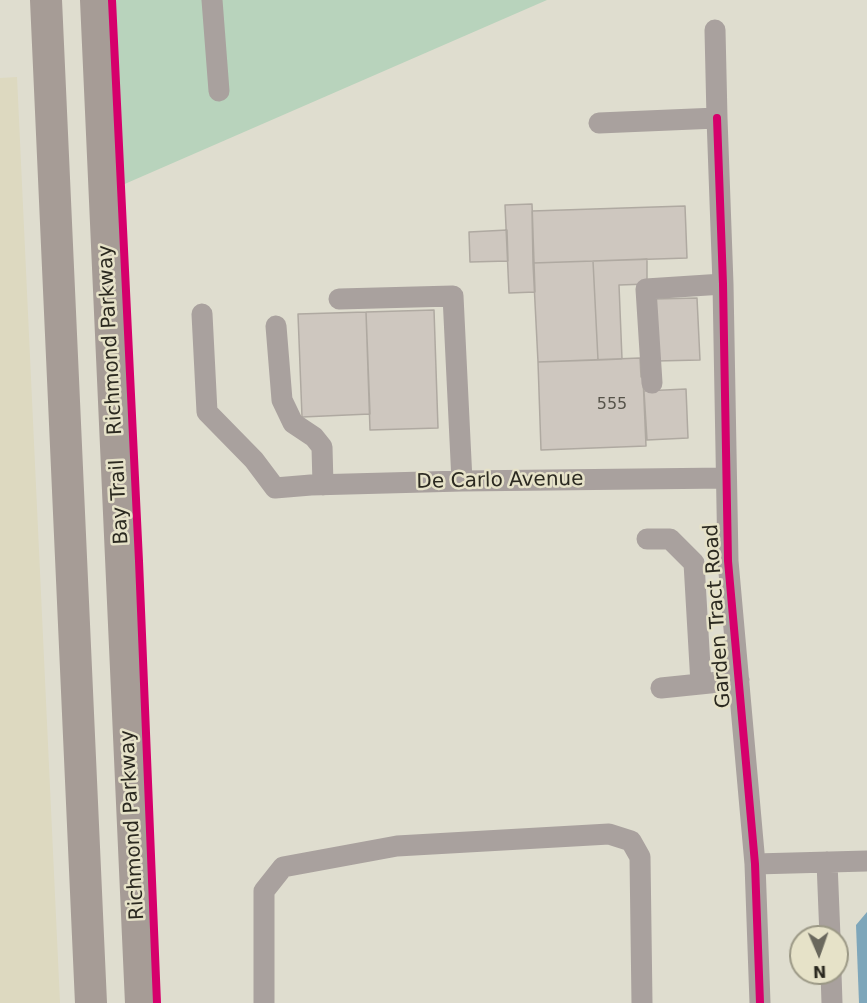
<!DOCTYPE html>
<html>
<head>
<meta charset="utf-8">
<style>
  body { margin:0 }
  #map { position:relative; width:867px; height:1003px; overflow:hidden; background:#dfddcf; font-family:"DejaVu Sans",sans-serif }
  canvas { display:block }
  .north { position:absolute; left:789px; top:925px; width:60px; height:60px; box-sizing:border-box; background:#e6e2c8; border:2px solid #9b9885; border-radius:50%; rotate:178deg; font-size:16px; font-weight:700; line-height:24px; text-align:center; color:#2b2920 }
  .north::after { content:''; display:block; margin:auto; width:21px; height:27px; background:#6a685d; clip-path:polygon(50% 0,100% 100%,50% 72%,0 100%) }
</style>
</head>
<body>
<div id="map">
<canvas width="867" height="1003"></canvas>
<div class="north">N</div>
</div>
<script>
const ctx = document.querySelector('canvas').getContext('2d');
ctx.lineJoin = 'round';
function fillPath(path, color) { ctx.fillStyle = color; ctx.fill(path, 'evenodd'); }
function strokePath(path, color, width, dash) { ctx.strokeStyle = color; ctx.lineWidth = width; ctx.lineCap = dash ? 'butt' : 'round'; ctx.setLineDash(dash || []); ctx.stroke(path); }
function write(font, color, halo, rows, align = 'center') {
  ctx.font = font + ' "DejaVu Sans",sans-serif'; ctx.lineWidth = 5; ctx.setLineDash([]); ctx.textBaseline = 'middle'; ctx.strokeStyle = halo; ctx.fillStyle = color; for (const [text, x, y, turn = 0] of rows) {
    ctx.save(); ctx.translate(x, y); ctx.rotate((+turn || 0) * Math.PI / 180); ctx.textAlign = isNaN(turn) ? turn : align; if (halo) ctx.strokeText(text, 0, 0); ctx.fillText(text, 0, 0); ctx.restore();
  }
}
fillPath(new Path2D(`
  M17,77L60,1003H0V78Z`), '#ddd9c0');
fillPath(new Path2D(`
  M95,0H547L104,193Z`), '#b8d3bc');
fillPath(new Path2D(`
  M867,912V1003H859L856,925Z`), '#7ea6ba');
const building = new Path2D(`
  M532,204L535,292L509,293L505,205Z
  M685,206L687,258L533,263L532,211Z
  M507,230L508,261L470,262L469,232Z
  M647,259V284L619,285L622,359L598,360L593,261Z
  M593,261L598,360L538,362L533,263Z
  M697,298L700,360L656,361L654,299Z
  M434,310L438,428L370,430L366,312Z
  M366,312L370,414L302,417L298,314Z
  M640,358L641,377H643L646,446L541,450L538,362Z
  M686,389L688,438L647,440L644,391Z`);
fillPath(building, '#cec7bf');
strokePath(building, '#afa9a1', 1.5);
strokePath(new Path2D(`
  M212,0L219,91
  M715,30L717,118L723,284L728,561L755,864L760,1003
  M599,123L717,118
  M339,299L453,296L462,481
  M202,314L207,412L254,460L275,488L311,485L462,481L726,478
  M276,326L282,400L293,423L314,437L322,447L323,485
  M652,383L646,289L723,284
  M647,539H670L694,563L701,684
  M661,688L739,680
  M827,862L830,937
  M755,864L867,861
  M831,973L832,1003
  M264,1003V891L283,867L397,846L609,834L631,841L640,857L642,1003`), '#a9a19e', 21);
strokePath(new Path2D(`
  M46,0L91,1003
  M96,0L141,1003`), '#a69c96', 32);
strokePath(new Path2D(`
  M112,0L139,561L157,1003
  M717,118L723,284L728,561L755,864L760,1003`), '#d6006c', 8);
write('16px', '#56534a', null, [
  ["555",612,405]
]);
write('20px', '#2b2920', '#e6e2c8', [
  ["Richmond Parkway",111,340,-93],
  ["De Carlo Avenue",500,481,-1],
  ["Bay Trail",120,502,-93],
  ["Garden Tract Road",718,616,-94],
  ["Richmond Parkway",133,825,-93]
]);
</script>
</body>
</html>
